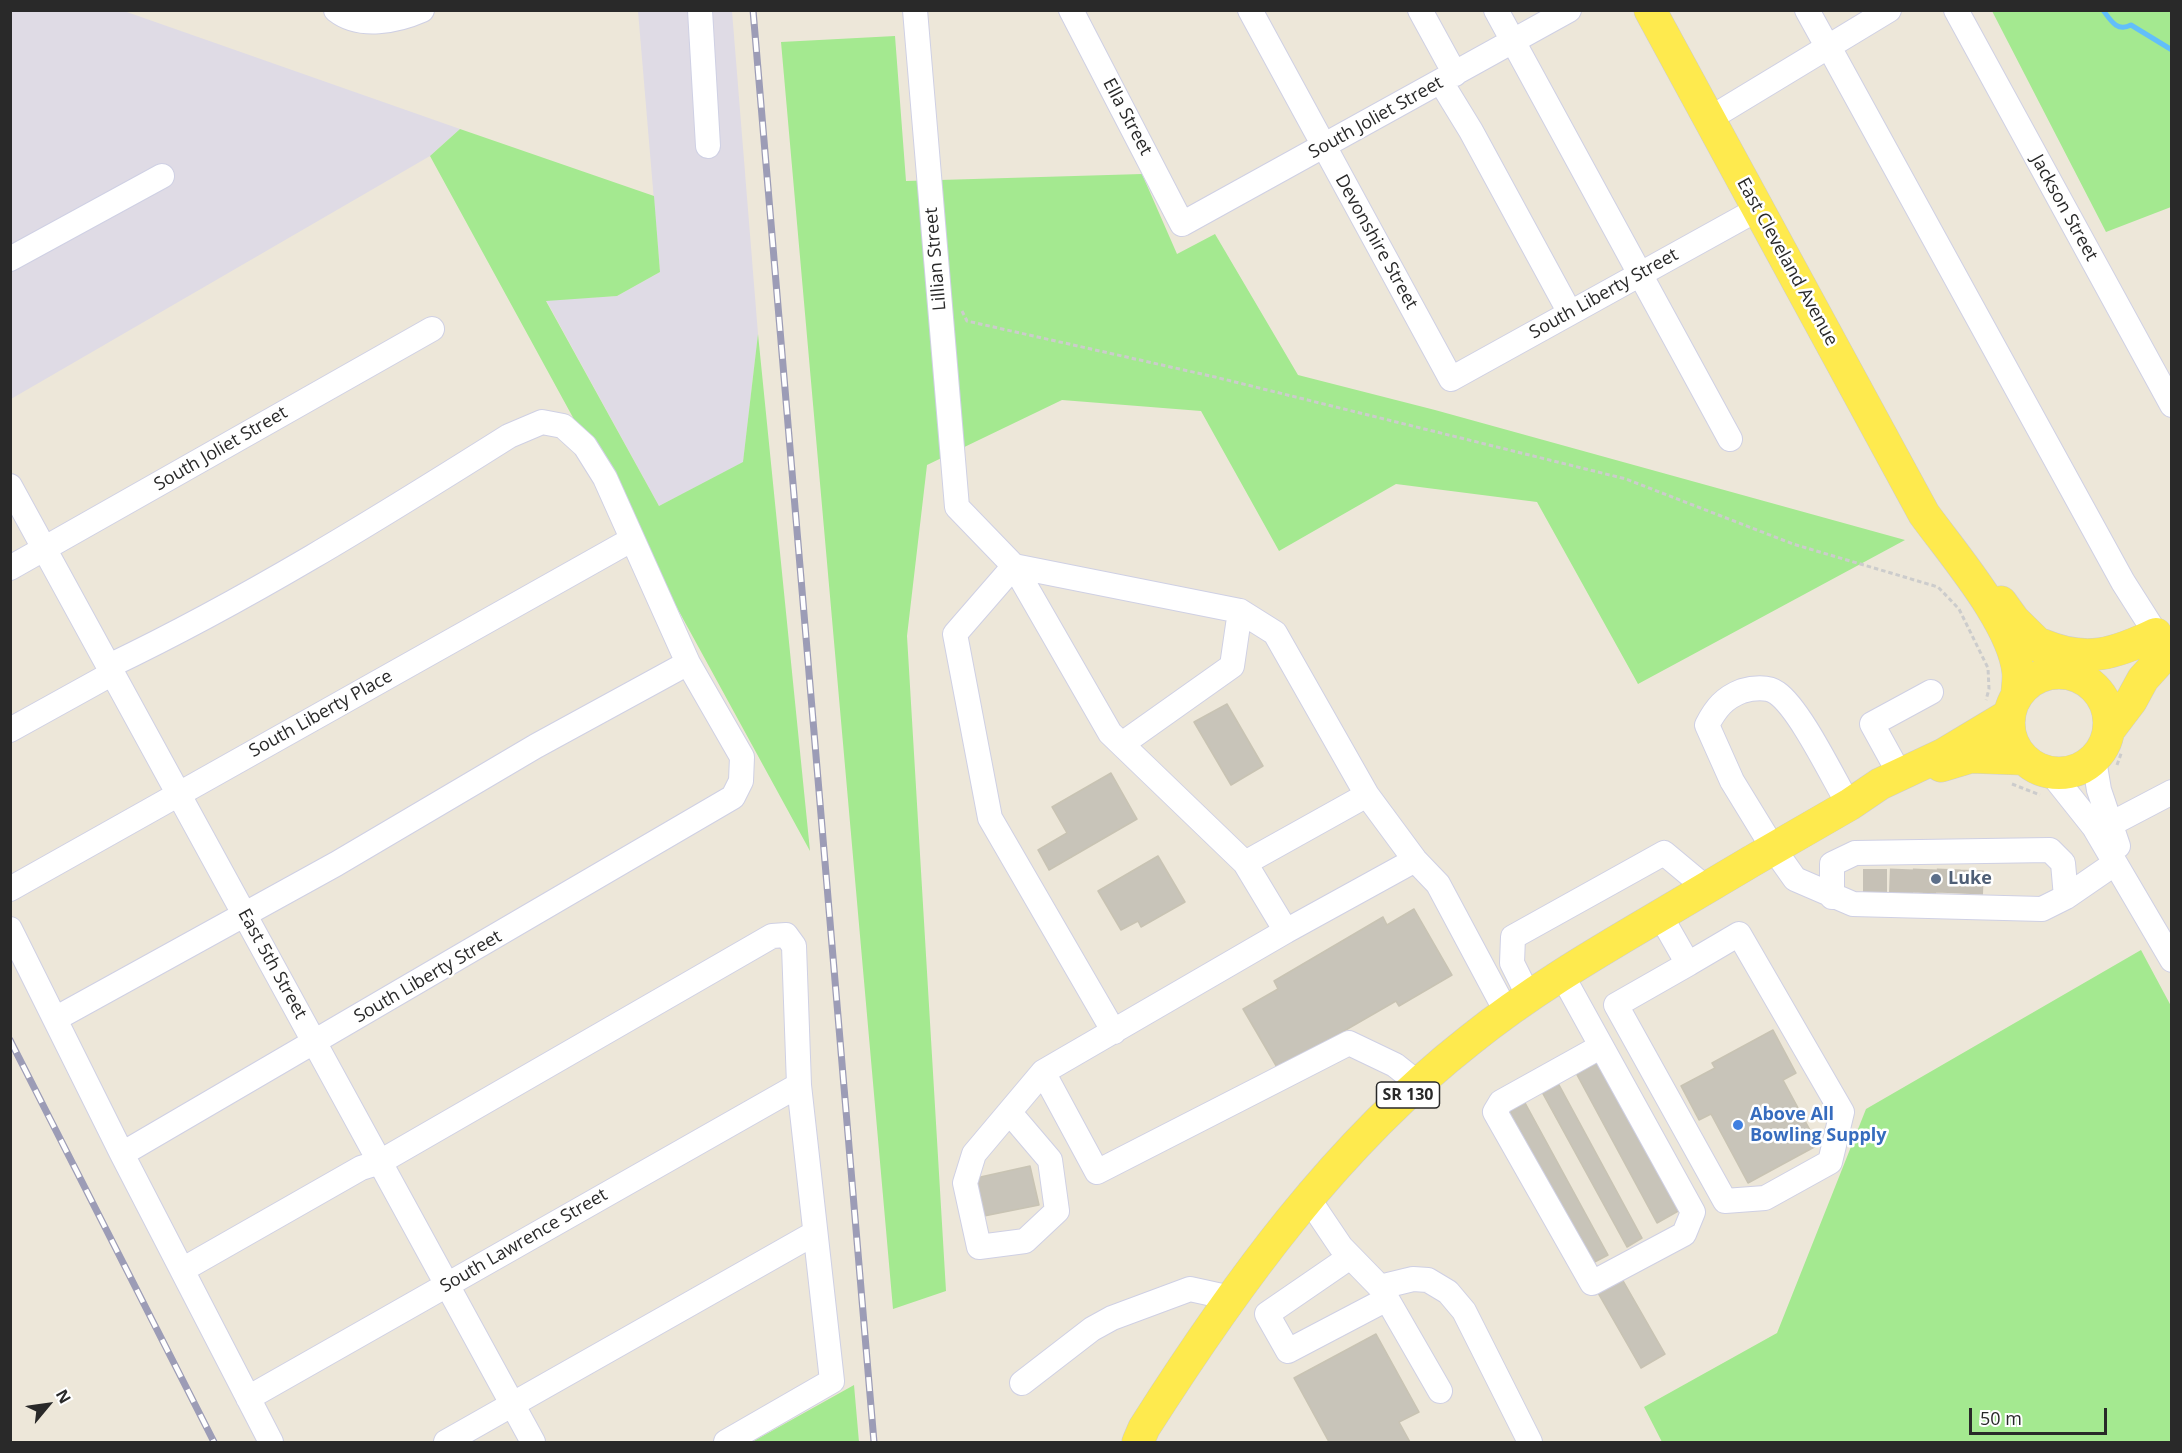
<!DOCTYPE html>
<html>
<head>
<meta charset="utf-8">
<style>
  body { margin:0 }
  #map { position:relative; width:2182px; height:1453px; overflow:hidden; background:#ede7d9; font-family:"Open Sans",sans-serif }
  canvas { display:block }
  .frame { position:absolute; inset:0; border:12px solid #292929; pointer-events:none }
  .north { position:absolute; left:18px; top:1375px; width:60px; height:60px; -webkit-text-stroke:4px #fff; paint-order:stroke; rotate:61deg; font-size:16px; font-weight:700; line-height:24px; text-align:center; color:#292929 }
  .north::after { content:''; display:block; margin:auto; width:21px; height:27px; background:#292929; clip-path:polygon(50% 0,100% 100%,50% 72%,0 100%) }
  .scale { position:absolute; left:1969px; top:1408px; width:138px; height:27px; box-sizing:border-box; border:3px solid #292929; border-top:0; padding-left:8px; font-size:18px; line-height:21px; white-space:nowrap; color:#292929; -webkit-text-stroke:4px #fff; paint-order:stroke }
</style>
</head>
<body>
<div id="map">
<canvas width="2182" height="1453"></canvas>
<div class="frame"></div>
<div class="north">N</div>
<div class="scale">50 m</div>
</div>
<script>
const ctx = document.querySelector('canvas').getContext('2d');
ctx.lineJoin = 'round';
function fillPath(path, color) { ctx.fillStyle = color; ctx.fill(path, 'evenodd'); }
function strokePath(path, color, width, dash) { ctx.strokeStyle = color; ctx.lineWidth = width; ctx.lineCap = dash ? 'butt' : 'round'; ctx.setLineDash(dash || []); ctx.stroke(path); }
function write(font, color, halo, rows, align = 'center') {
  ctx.font = font + ' "Open Sans",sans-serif'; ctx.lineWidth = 5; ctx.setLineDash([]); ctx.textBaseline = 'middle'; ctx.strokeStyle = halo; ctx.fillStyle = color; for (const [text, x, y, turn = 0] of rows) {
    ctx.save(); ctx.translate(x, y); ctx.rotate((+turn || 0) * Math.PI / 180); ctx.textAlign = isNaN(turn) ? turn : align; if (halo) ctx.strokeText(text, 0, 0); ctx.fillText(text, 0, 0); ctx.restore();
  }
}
fillPath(new Path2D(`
  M11,11H124L460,129L430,156L11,399Z
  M638,11H732L758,334L743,463L659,506L546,300L617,296L660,272Z`), '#dfdbe5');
fillPath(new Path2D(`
  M1992,11H2171V207L2106,232Z
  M895,36L906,181L1142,174L1177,254L1215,234L1298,375L1435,410L1905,540L1638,684L1537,502L1396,484L1279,551L1201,411L1062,400L927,465L907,636L946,1291L893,1309L781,42Z
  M460,129L654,196L660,272L617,296L546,301L659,506L743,462L758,334L810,851L430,156Z
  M2141,950L2171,1006V1442H1662L1644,1407L1777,1333L1866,1109Z
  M854,1385L859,1442H752Z`), '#a4e990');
strokePath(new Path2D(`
  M2103,10C2111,21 2117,32 2131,25L2172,50`), '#62bffa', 5);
const building = new Path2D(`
  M1227,704L1263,766L1231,785L1194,722Z
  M1111,773L1137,819L1049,870L1038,850L1067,833L1052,807Z
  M1158,856L1185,902L1141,927L1138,921L1121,930L1098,891Z
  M1414,909L1452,975L1399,1006L1396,1001L1278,1069L1243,1009L1278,989L1274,981L1383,917L1387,925Z
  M1773,1030L1796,1073L1783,1080L1818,1145L1748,1183L1711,1114L1699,1120L1681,1086L1715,1068L1712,1063Z
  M1599,1061L1680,1210L1657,1223L1576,1073Z
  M1558,1083L1642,1238L1627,1247L1542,1092Z
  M1524,1101L1608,1255L1585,1267L1501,1114Z
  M1030,1166L1039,1205L984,1216L976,1178Z
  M1618,1272L1665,1354L1641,1368L1594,1286Z
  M1376,1334L1419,1412L1399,1422L1410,1442H1329L1294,1378Z`);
fillPath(building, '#c8c4b9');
strokePath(building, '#c8c3b3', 1.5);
strokePath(new Path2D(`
  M1875,893V865
  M1901,893L1902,866
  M1924,893L1925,866
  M1948,893L1949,865
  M1971,894L1972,866`), '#c6c1b6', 24, [24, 12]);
const minor = new Path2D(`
  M336,10C360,29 397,21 422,10
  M700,10L708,146
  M915,10L957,507L1014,566L1240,611L1275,633L1367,795L1415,860L1438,884L1507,1013
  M1071,10L1182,224L1569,10
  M1250,10L1451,379L1758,209
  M1420,10L1455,74
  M1496,10L1730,439
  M1807,10L1828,48
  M1956,10L2172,405
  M1829,47L2123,582L2156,634
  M1441,82L1471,131L1570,313
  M1709,119L1889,10
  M10,259L162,176
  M10,486L533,1442
  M10,568L432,329
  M109,666C247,600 379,518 509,436L542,422L563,426L585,446L605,478L688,663L742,757L741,781L733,797L122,1154
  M10,730L113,673
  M1122,744L1232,666L1240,611
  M2094,760L2099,790L2118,846
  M1899,773L1872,724L1931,692
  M2051,773L2094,827L2172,960
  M1849,805C1833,778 1800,709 1777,693C1768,686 1752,688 1742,691C1724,698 1716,708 1707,725L1732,781L1773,848L1795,879L1853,904L2042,909L2066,897L2114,864
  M2109,825L2172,792
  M1245,863L1367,795
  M10,889L631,540
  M1832,897V864L1855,853L2050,850L2063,863L2066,897
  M1660,915L1688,964L1739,934L1842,1112L1830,1162L1765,1198L1725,1201L1616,1005L1688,964
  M10,929L122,1154L271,1442
  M1562,975L1693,1212L1684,1234L1592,1283L1495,1112L1501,1102L1600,1047
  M1529,997L1512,963L1513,937L1664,853L1706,888
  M55,1019L336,864L536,746L688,663
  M1114,1032L990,818L955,634L1014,566L1110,733L1245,863L1286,931L1415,860
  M1043,1072L1097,1172L1349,1043L1395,1065L1419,1084
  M1010,1113L1050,1160L1057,1211L1025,1241L979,1247L965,1183L974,1154L1043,1072L1286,931
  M1308,1198L1341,1247L1380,1287L1387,1299L1288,1351L1267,1314L1350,1257
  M182,1270L361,1168L380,1162L772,936L786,935L794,946L799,1085L832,1381L726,1442
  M1380,1287L1413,1279L1428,1280L1448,1292L1464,1311L1530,1442
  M1387,1299L1440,1391
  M1022,1383L1092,1329L1112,1318L1190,1289L1231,1298
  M248,1398L799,1085
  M446,1442L815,1233`);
const major = new Path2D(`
  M1650,10L1924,514C1953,554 2013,623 2018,672C2019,680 2017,688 2017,696
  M2001,602L2014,620L2068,673
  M2043,645C2086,663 2115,654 2156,634
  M2009 723a50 50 0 1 1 100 0a50 50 0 1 1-100 0Z
  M2109,730L2131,701L2143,679L2172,647
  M1941,766L1971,757L2024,759
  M1138,1442L1144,1428C1235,1285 1335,1146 1470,1040C1527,994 1591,956 1654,919C1719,880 1784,842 1849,805L1880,784L1944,754L2009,715`);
strokePath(minor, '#cfd0e4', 26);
strokePath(major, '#ccc', 33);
strokePath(new Path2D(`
  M962,311L967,321L1215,377L1626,479L1793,544L1938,587L1959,609L1988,668L1989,689L1986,700
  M2117,765L2122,751
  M2012,784L2040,795`), '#ccc', 3, [4.5, 3]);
strokePath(minor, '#fff', 24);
strokePath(major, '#feea4e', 32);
const rail = new Path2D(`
  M753,10L874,1442
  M10,1040L214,1442`);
strokePath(rail, '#9c9cb6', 7);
strokePath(rail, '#fff', 4.5, [14]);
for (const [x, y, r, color] of [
  [1936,879,6,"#5c6f8a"],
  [1738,1125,6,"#3f7fe0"]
]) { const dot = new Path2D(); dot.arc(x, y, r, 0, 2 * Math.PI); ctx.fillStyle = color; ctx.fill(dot); strokePath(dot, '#fff', 2); }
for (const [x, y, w] of [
  [1408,1095,63]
]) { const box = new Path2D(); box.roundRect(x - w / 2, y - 13, w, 26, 4.5); ctx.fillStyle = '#fff'; ctx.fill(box); strokePath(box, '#292929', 1.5); }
write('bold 16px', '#292929', null, [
  ["SR 130",1408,1095]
]);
write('18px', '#292929', '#fff', [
  ["Ella Street",1127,117,62],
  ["South Joliet Street",1376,118,-29],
  ["Jackson Street",2064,208,61],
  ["Devonshire Street",1376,242,61],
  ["Lillian Street",936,259,-95],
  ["East Cleveland Avenue",1787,262,61],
  ["South Liberty Street",1604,294,-29],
  ["South Joliet Street",221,449,-30],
  ["South Liberty Place",321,714,-29],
  ["East 5th Street",272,964,61],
  ["South Liberty Street",428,977,-30],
  ["South Lawrence Street",524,1241,-30]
]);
write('bold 18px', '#4e5e75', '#fff', [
  ["Luke",1948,879]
], 'left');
write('bold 18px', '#366cbe', '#fff', [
  ["Above All",1750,1115],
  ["Bowling Supply",1750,1136]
], 'left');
</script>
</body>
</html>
